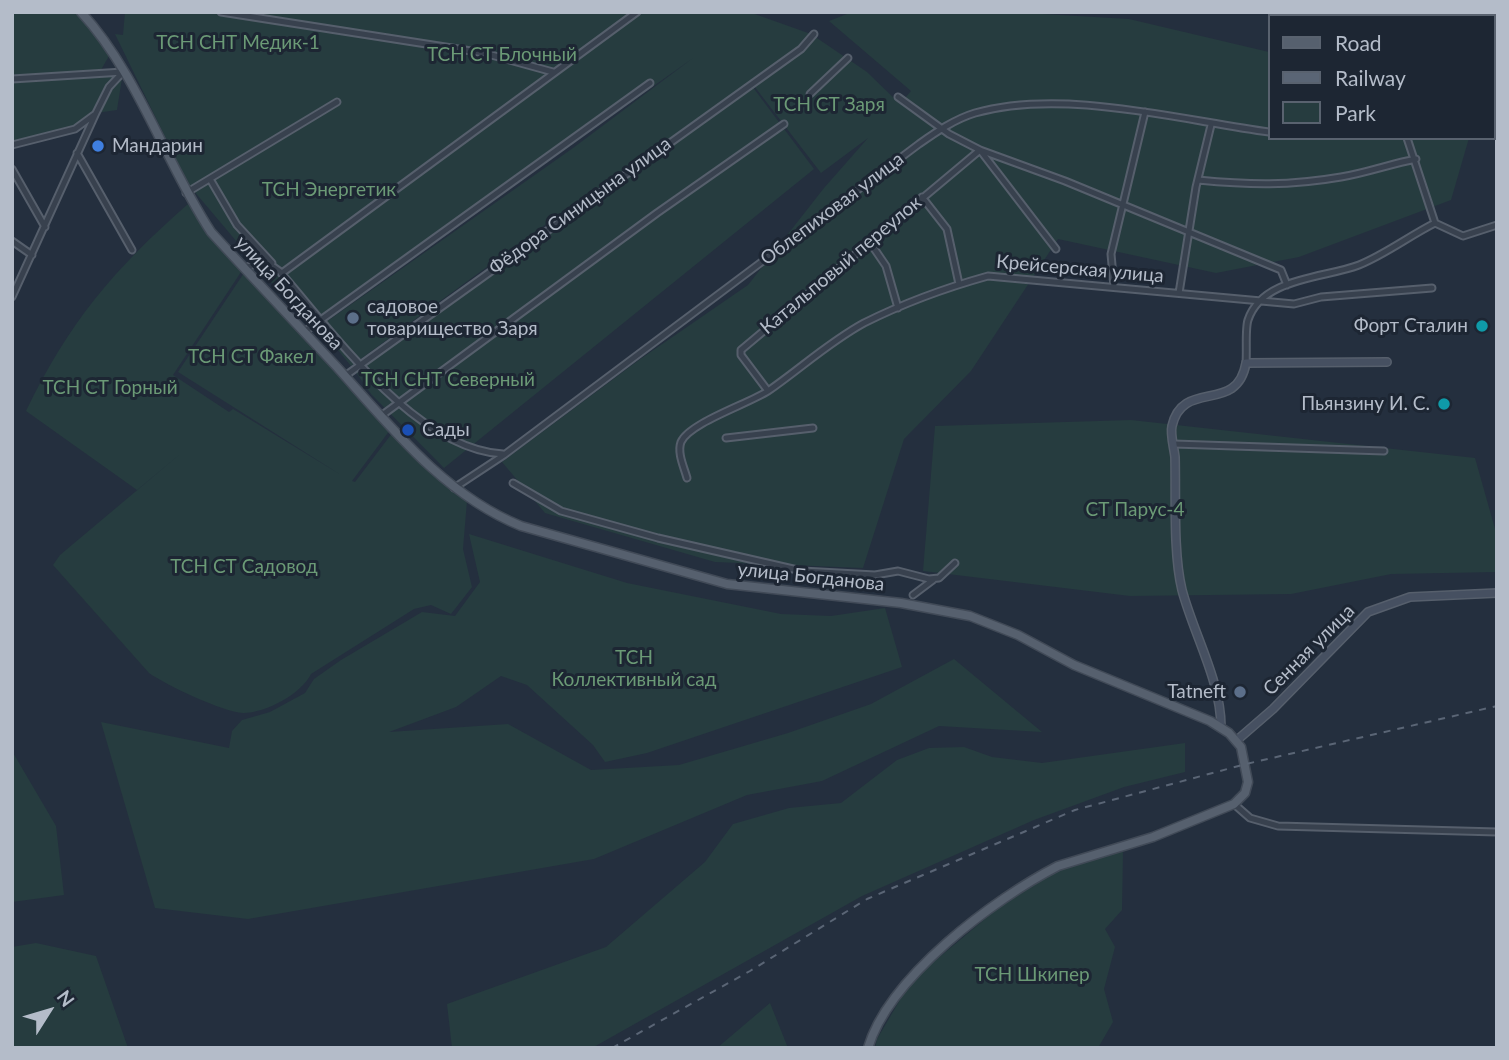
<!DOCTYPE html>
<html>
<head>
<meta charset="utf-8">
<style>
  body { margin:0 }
  #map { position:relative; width:1509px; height:1060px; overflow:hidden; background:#242f3e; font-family:Lato,sans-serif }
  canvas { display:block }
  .frame { position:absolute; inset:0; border:14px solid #b4bcc9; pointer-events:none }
  .legend { position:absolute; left:1268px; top:14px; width:228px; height:126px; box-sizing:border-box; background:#1d2633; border:2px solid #59626f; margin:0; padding:9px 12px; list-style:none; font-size:21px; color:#b4bcc9 }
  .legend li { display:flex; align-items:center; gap:14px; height:35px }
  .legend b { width:35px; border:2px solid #59626f }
  .north { position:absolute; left:14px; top:976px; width:70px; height:70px; -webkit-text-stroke:5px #1d2633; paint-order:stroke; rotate:53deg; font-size:19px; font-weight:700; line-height:28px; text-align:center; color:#b4bcc9 }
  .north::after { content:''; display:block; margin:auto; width:24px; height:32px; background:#b4bcc9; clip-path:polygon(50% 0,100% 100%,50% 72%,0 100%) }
</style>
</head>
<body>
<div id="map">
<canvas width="1509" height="1060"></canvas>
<div class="frame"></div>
<ul class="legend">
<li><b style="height:9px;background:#56606e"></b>Road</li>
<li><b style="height:9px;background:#5a6575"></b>Railway</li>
<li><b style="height:19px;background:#263c3f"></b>Park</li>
</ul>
<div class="north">N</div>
</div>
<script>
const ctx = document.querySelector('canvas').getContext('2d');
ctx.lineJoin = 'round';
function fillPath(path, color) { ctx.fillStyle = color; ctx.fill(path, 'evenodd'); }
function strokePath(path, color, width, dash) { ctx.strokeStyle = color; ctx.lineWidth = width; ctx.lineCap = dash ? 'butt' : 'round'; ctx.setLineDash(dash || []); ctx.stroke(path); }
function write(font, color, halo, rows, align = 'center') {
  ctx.font = font + ' Lato,sans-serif'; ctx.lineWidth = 6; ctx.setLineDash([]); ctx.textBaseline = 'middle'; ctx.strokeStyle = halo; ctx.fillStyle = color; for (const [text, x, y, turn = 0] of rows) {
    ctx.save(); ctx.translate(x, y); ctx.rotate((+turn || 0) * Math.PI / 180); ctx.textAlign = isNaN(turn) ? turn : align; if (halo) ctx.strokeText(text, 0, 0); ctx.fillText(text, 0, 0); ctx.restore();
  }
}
fillPath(new Path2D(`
  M12,12H75L93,30L109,56L98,75L122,78L117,110L96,113L75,129L12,145Z
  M125,12H210L422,41L233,12H749L811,34L867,72L900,104L911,91L829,21L852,12H1009L1129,19L1269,52V138H1469L1451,200L1299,257L1216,273L1058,239L971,371L904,439L863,568L715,562L545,513L502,462L639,360L748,285L824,188L868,138L821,173L751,82L539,229L351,366L319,327L573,148L693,58L314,328L275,287L188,184L115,34L123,35Z
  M1354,12H1497V74L1493,80V16H1349Z
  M752,86L814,169L444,468L371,394L353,368Z
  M188,204L241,272L173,375L229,412L233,409L341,475L178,372L244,273L390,430L352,481L355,482L393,432L467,501L463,549L472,587L451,614L431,605L414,609L311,674C301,694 266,713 243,713C223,712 166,685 149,673L53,565L60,555L185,450L137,490L26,411C69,322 114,269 188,204Z
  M1131,420L1475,458L1497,536V572L1391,574L1291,594L1130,596L923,571L935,426Z
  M469,534L627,583L781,614L831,616L885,608L902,667L647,753L605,762L593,745L527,685L501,676L456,707L389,732L508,724L591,770L679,765L788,733L871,704L954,659L1042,732L939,726L822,781L747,795L594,859L248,919L155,908L101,722L229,748L232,731L242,720L270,712L305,693L314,679L341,660L422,612L455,616L480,582Z
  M1185,743V772L1124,787L1034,820L862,896L592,1048H452L447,1004L606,947L705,862L733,824L789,808L841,803L897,760L929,748L964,747L992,757L1042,763Z
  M12,751L56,826L64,895L12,902Z
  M1123,851L1122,910L1105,929L1115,947L1104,989L1113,1022L1098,1048H875L877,1039L911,981L998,908L1058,870Z
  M36,943L96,956L128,1048H12V947Z
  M770,1003L788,1048H717Z`), '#263c3f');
const street = new Path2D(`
  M221,12L484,53L553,72
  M1425,12L1427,16
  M12,79L123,72
  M810,94L848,58
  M898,97L949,134L980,150L1065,181L1281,270L1287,285
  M1493,120L1497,129
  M1407,138L1435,223
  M12,145L75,129L94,115
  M77,153L132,250
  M12,169L45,227
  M210,179L237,225L272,263
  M1198,180C1250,185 1289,186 1341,177C1366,173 1390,164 1416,159
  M186,193L337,102
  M922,197L947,229L959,284
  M12,241L32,255
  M869,241L886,266L898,308
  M244,268L265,261L282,273L637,12
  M281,273C335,335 416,449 503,454
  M1114,287L1111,254L1145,112
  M1179,293L1196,187L1211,125
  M12,297L96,113L109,87L123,72
  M304,332L650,83
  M1246,363C1247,351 1245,329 1248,320C1262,277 1326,278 1359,265C1386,254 1409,236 1435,223L1463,236L1497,225
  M345,376L801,49L814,34
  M768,391L741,355V350L980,150L1056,249
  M381,416L657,213L784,124
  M726,438L813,428
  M1174,444L1384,451
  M687,478C684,467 677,453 681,442C689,423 748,404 768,391C800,369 829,342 864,323C904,303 945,288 988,276L1294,304L1321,297L1432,288
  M513,483L561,511L658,538L802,571L875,575L898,571L929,579L939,578L955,563
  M454,488L504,455L919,144C936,132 955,119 975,113C1063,88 1180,120 1269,132
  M913,595L933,580
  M1234,804L1250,818L1278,826L1497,832`);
const secondary = new Path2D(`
  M1221,727C1221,681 1194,635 1182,590C1173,553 1176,497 1175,457C1174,448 1170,434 1172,426C1183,378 1237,415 1246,363L1387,362
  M1236,741L1273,709L1368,612L1410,597L1497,593`);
const primary = new Path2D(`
  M81,12C138,74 165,162 211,232C252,277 294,321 336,366C390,426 444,495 521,526L727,584L901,603L970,616L1018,635L1074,665L1210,721L1229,733L1241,747L1248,782L1245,793L1234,804L1153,837L1058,866C994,899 889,977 868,1048`);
strokePath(street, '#565f6c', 9);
strokePath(secondary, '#565f6c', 10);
strokePath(primary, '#414a57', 11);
strokePath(street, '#38414e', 5);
strokePath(secondary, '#465061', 7);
strokePath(primary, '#56606e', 8);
strokePath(new Path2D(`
  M612,1048L750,971L867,899L1075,810L1246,764L1497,706`), '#5a6575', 2, [7, 7]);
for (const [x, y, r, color] of [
  [98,146,7,"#3f7fe0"],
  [353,318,7,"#5c6f8a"],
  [1482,326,7,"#0f9aa8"],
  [1444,404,7,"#0f9aa8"],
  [408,430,7,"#1a4fb4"],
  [1240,692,7,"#5c6f8a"]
]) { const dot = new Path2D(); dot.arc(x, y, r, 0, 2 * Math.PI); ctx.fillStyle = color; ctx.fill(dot); strokePath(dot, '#1d2633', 2.5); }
write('19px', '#6b9a76', '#1d2633', [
  ["ТСН СНТ Медик-1",238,43],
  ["ТСН СТ Блочный",502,55],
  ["ТСН СТ Заря",829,105],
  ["ТСН Энергетик",329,190],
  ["ТСН СТ Факел",251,357],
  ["ТСН СНТ Северный",448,380],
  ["ТСН СТ Горный",110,388],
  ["СТ Парус-4",1135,510],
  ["ТСН СТ Садовод",244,567],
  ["ТСН",634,658],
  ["Коллективный сад",634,680],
  ["ТСН Шкипер",1032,975]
]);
write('19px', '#b4bcc9', '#1d2633', [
  ["Мандарин",112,146],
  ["садовое",367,307],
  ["товарищество Заря",367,329],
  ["Форт Сталин",1468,326,"right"],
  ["Пьянзину И. С.",1430,404,"right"],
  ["Сады",422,430],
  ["Tatneft",1226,692,"right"]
], 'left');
write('19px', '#b4bcc9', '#1d2633', [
  ["Фёдора Синицына улица",580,206,-36],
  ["Облепиховая улица",832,209,-37],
  ["Катальповый переулок",841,265,-40],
  ["Крейсерская улица",1080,269,5],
  ["улица Богданова",289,293,47],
  ["улица Богданова",811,577,6],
  ["Сенная улица",1309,650,-45]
]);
</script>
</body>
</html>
